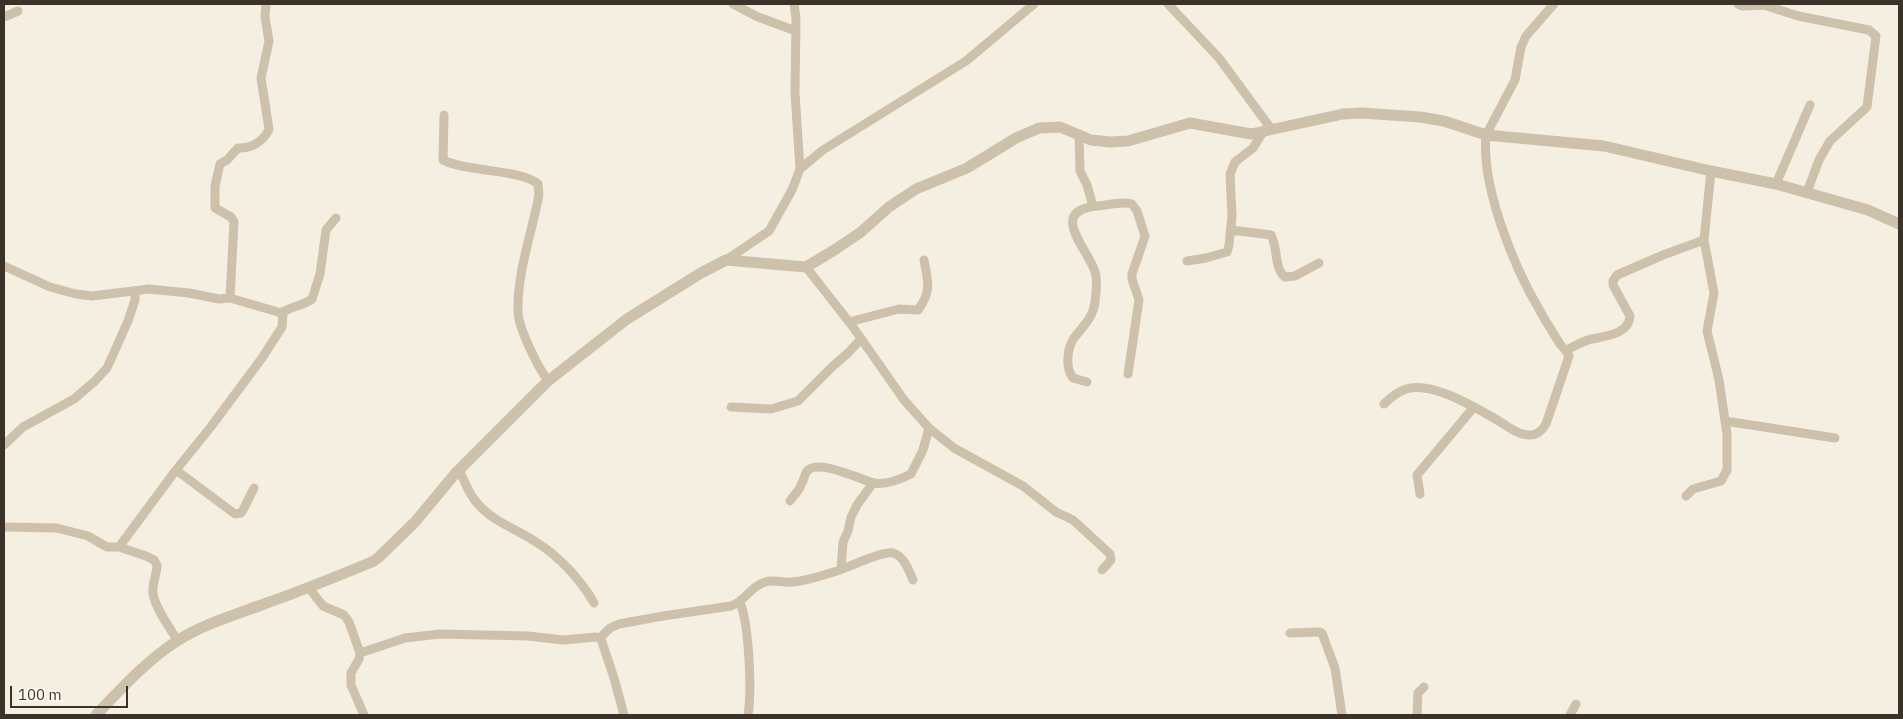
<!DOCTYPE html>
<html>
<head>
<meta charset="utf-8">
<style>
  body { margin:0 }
  #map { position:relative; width:1903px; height:719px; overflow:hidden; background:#f4efe0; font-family:"IBM Plex Sans",sans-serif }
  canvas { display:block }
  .frame { position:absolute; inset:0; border:5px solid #3b332a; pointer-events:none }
  .scale { position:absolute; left:10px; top:686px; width:118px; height:22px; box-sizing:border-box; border:2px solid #3b332a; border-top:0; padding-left:6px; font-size:15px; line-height:18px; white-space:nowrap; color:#3b332a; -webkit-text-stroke:4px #fbf7ed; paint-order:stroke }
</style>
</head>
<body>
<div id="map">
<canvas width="1903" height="719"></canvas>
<div class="frame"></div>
<div class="scale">100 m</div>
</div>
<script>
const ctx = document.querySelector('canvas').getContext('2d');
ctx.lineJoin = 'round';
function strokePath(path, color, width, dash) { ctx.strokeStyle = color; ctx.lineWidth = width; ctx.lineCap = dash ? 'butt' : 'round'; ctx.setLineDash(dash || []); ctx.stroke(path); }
strokePath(new Path2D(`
  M733,4L758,17L796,31
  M1168,4L1219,58L1272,130
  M1738,4L1743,6L1764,5L1798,16L1869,30L1876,36L1867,107L1830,141L1819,160L1807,192
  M4,17L18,11
  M444,115L443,160C466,172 521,169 538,184L539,195C532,232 517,273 518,311C518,328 538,367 548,381
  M1079,136L1080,171L1087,185L1093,206
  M800,169L823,150L966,61L1034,4
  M1776,184L1810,105
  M1231,230L1271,235C1278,247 1274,269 1285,277L1295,276L1319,263
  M726,260L769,231L792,190L800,169L795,93L796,19L794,4
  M1187,261L1206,258L1227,252L1229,245L1232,216L1230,174L1235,162L1253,148L1263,132
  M4,266L50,287L76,294L92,296L149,289L189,293L219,299L230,298L278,312L283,315L282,327L262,358L210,428L176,470L119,547
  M806,267L853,327L904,400L929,428L954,448L1023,486L1056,512L1073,520L1110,554L1111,560L1102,570
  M230,298L234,222L231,217L215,208V186L220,164L227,160L238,148C251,149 264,141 269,129L261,78L269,41L265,17L266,4
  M281,313C292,306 305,305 312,299L320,274L326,230L336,218
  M849,322L899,309L918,310C932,291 928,282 924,260
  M1566,351C1573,346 1580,343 1588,340C1601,336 1629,336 1630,316L1613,285V281L1617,275L1663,255L1704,240
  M1087,382L1073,378C1065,368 1067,348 1074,338C1083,326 1093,318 1095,302C1096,293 1098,280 1095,272C1089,250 1046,210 1098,206C1108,205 1122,201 1132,204L1137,211L1145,236L1132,274V279L1139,300L1128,374
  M1384,404C1390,398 1397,392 1406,389C1433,381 1476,408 1499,421C1508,427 1520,436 1531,435C1538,435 1543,429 1546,424L1569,356C1567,351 1563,348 1560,344C1553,333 1546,322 1540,311C1514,267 1481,187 1486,135L1515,80L1521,47L1526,36L1554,4
  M731,407L771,409L798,401L833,366L848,353L861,339
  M1725,421L1835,438
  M4,445L23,427L74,399L95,381L107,368L128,321L135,300V292
  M176,470L235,514L241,513L243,510L254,488
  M459,470C465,482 469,495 478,504C493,522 517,529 536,542C559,556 581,580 594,603
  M1420,494L1417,475L1474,407
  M1686,496L1693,489L1721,481L1727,470V434L1719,380L1707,331L1714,293L1704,240L1711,171
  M790,501C793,496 799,491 801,485C804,481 804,475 807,471C818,458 861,480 874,483C885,485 901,479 911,474L923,450L929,428
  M4,527L57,528L88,536L107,547H119L146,556L154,560L157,565C157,574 152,583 153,593C154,606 170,628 177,640
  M841,569L843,542L848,531L851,517L857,505L873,483
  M309,588L323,606L344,615L349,622L360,653L359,659L351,673V685L364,715
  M740,602C749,624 752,691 748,715
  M1290,633L1320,632L1322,633L1335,668L1342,715
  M600,638L610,628L619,624L663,616L731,606C746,601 749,587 765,582C774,579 783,583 792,582C807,581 823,575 837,571C849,567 882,551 893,553C904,556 909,571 913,580
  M360,653L405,638L440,634L528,636L563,640L596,637L600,638L602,642L614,678L624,715
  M1417,715L1418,693L1424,687
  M1570,715L1576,704`), '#cdc1ab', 9);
strokePath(new Path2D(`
  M96,715C121,689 146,661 177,641C203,624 235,615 264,604C301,591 338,576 374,561L379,557L415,522L454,475L548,381L627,319L701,273L726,260L806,267L836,249L861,232L889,207L916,189L967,168L1016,138L1039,128L1060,127L1091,140L1110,142L1128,141L1190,123L1251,134L1343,114L1362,113L1420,117L1444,121L1486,135L1604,146L1711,171L1776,184L1868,210L1899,224`), '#cdc1ab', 11);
</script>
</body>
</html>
